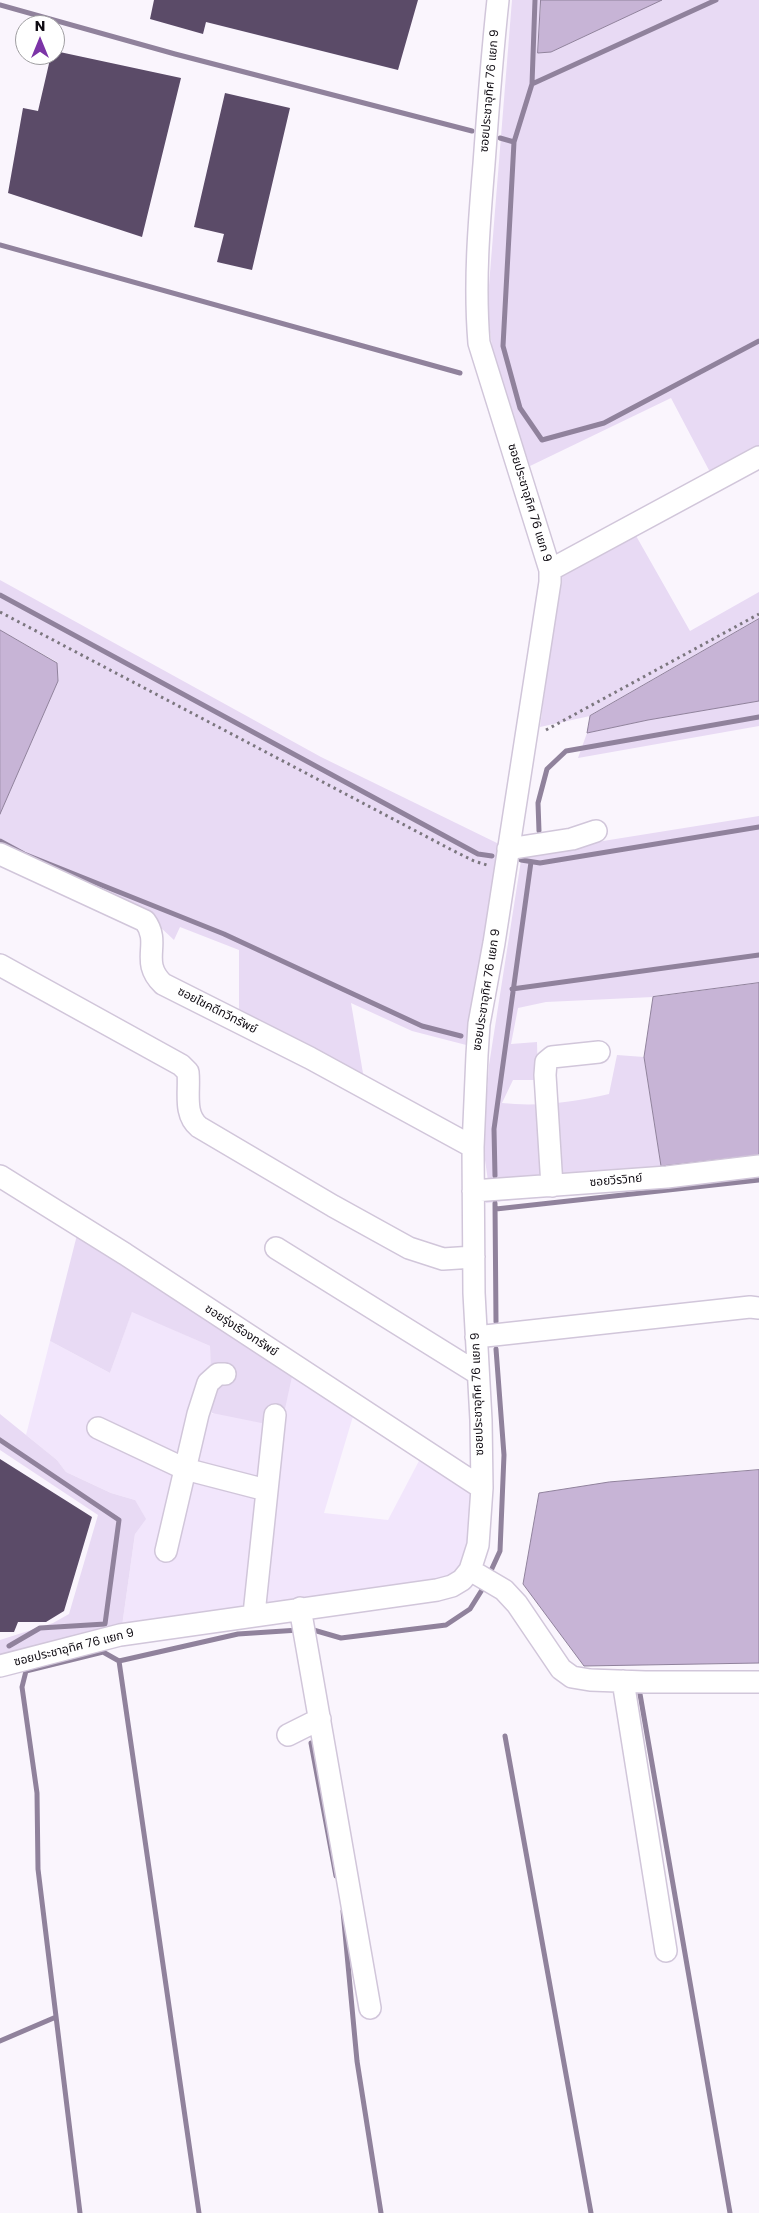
<!DOCTYPE html>
<html>
<head>
<meta charset="utf-8">
<style>
  body { margin:0 }
  #map { position:relative; width:759px; height:2213px; overflow:hidden; background:#faf5fd; font-family:Poppins,sans-serif }
  canvas { display:block }
  .north { position:absolute; left:15px; top:15px; width:50px; height:50px; box-sizing:border-box; background:#fff; border:1px solid #9f9ea1; border-radius:50%; rotate:0deg; font-size:14px; font-weight:700; line-height:20px; text-align:center; color:#100c13 }
  .north::after { content:''; display:block; margin:auto; width:18px; height:22px; background:#7c34a7; clip-path:polygon(50% 0,100% 100%,50% 72%,0 100%) }
</style>
</head>
<body>
<div id="map">
<canvas width="759" height="2213"></canvas>
<div class="north">N</div>
</div>
<script>
const ctx = document.querySelector('canvas').getContext('2d');
ctx.lineJoin = 'round';
function fillPath(path, color) { ctx.fillStyle = color; ctx.fill(path, 'evenodd'); }
function strokePath(path, color, width, dash) { ctx.strokeStyle = color; ctx.lineWidth = width; ctx.lineCap = dash ? 'butt' : 'round'; ctx.setLineDash(dash || []); ctx.stroke(path); }
function write(font, color, halo, rows, align = 'center') {
  ctx.font = font + ' Poppins,"Noto Sans Thai",sans-serif'; ctx.lineWidth = 5; ctx.setLineDash([]); ctx.textBaseline = 'middle'; ctx.strokeStyle = halo; ctx.fillStyle = color; for (const [text, x, y, turn = 0] of rows) {
    ctx.save(); ctx.translate(x, y); ctx.rotate((+turn || 0) * Math.PI / 180); ctx.textAlign = isNaN(turn) ? turn : align; if (halo) ctx.strokeText(text, 0, 0); ctx.fillText(text, 0, 0); ctx.restore();
  }
}
fillPath(new Path2D(`
  M132,1311L210,1346L212,1414L293,1372L354,1413L324,1513L388,1520L421,1457L475,1491L464,1570L449,1581L122,1626L135,1534V1500L111,1493L66,1472L57,1460L26,1435L50,1341L110,1373Z`), '#f2e6fc');
fillPath(new Path2D(`
  M512,0H541L539,53L551,52L662,0H759V447L711,474L671,398L530,466L494,361L487,310Z
  M635,534L690,631L759,592V619L590,716L540,727L560,572Z
  M0,580L321,757L501,845L474,1047L412,1031L351,1003L364,1079L239,1013V950L180,927L174,940L159,926L0,844V814L58,681L57,662L0,630Z
  M759,701V726L578,758L587,733L648,720Z
  M759,816V983L653,997L546,1002L518,1008L511,1044L537,1042L538,1080H513L502,1103C538,1107 574,1102 609,1094L617,1055L644,1057L661,1166L759,1155V1173L486,1203L488,1181L483,1146L489,1065L522,854Z
  M77,1235L293,1372L281,1427L212,1413L210,1346L132,1312L110,1373L50,1341Z
  M0,1414L57,1460L66,1472L111,1493L135,1500L146,1519L135,1534L122,1626L0,1659V1640L53,1623L69,1614L98,1515L0,1450Z`), '#e8daf4');
const water = new Path2D(`
  M541,0H662L551,52L538,53Z
  M759,619V701L648,720L587,733L590,716Z
  M0,630L57,663L58,681L0,814Z
  M759,983V1155L661,1166L644,1057L653,997Z
  M759,1470V1663L584,1666L523,1584L539,1493L609,1482Z`);
fillPath(water, '#c7b4d6');
strokePath(water, '#90829c', 1);
strokePath(new Path2D(`
  M0,5L175,54L472,131
  M532,84L535,0
  M500,138L514,142L532,84L716,0
  M514,142L503,346L520,408L542,440L604,423L759,341
  M0,245L460,373
  M0,595L478,854L492,856
  M539,831L538,803L547,769L566,751L759,717
  M0,841L24,854L224,934L422,1026L461,1036
  M521,860L540,863L759,827
  M512,989L759,955
  M495,1176L494,1129L531,862
  M495,1203L496,1322
  M496,1209L759,1180
  M0,1440L119,1520L105,1624L40,1628L9,1646
  M489,1575L500,1551L504,1455L496,1349
  M310,1629L341,1638L446,1625L470,1609L485,1585
  M119,1661L199,2213
  M640,1694L730,2213
  M505,1736L591,2213
  M311,1743L336,1876
  M343,1911L357,2061L381,2213
  M0,2041L56,2017
  M80,2213L38,1869L37,1793L22,1687L26,1671L103,1652L119,1661L238,1634L299,1630`), '#90829c', 5);
fillPath(new Path2D(`
  M154,0H418L398,70L206,22L203,34L150,19Z
  M55,51L181,78L142,237L8,193L23,108L38,111L51,55H55Z
  M225,93L290,108L252,270L217,262L224,234L194,227Z
  M0,1459L92,1517L64,1611L46,1622H18L14,1632H0Z`), '#5b4b68');
const minor = new Path2D(`
  M550,570L759,457
  M508,849L572,839L596,831
  M0,854L145,921C162,944 139,961 163,984L310,1058L473,1147
  M0,965L181,1065L188,1072C190,1091 183,1114 199,1127L333,1206L409,1248L443,1259L474,1257
  M0,1176L125,1254L482,1488
  M552,1186L545,1075L546,1062L552,1057L599,1052
  M473,1191L667,1177L759,1166
  M276,1248L477,1373
  M476,1337L750,1307L759,1308
  M98,1428L185,1469L266,1490
  M166,1551L198,1414L208,1383L218,1374H225
  M470,1570L504,1590L517,1604L561,1669L572,1677L590,1680L645,1682H759
  M300,1608L370,2008
  M254,1614L275,1415
  M0,1666L120,1635L437,1590L452,1586L462,1580L470,1570L478,1545L482,1488L481,1420L474,1293L473,1147L477,1055L479,1024L494,943L550,582V570L479,343C474,283 479,224 484,164C488,109 492,55 498,0
  M623,1681L666,1951
  M288,1735L320,1719`);
strokePath(minor, '#d1c6da', 24);
strokePath(new Path2D(`
  M0,612L450,849L474,861L490,866
  M546,730L759,614`), '#7b767e', 3, [2.5, 4]);
strokePath(minor, '#fff', 21);
write('12px', '#100c13', '#fff', [
  ["ซอยประชาอุทิศ 76 แยก 9",490,91,-85],
  ["ซอยประชาอุทิศ 76 แยก 9",529,503,73],
  ["ซอยประชาอุทิศ 76 แยก 9",487,990,-81],
  ["ซอยโชคดีทวีทรัพย์",217,1011,27],
  ["ซอยวีรวิทย์",616,1181,-5],
  ["ซอยรุ่งเรืองทรัพย์",241,1331,33],
  ["ซอยประชาอุทิศ 76 แยก 9",478,1394,-92],
  ["ซอยประชาอุทิศ 76 แยก 9",74,1648,-14]
]);
</script>
</body>
</html>
